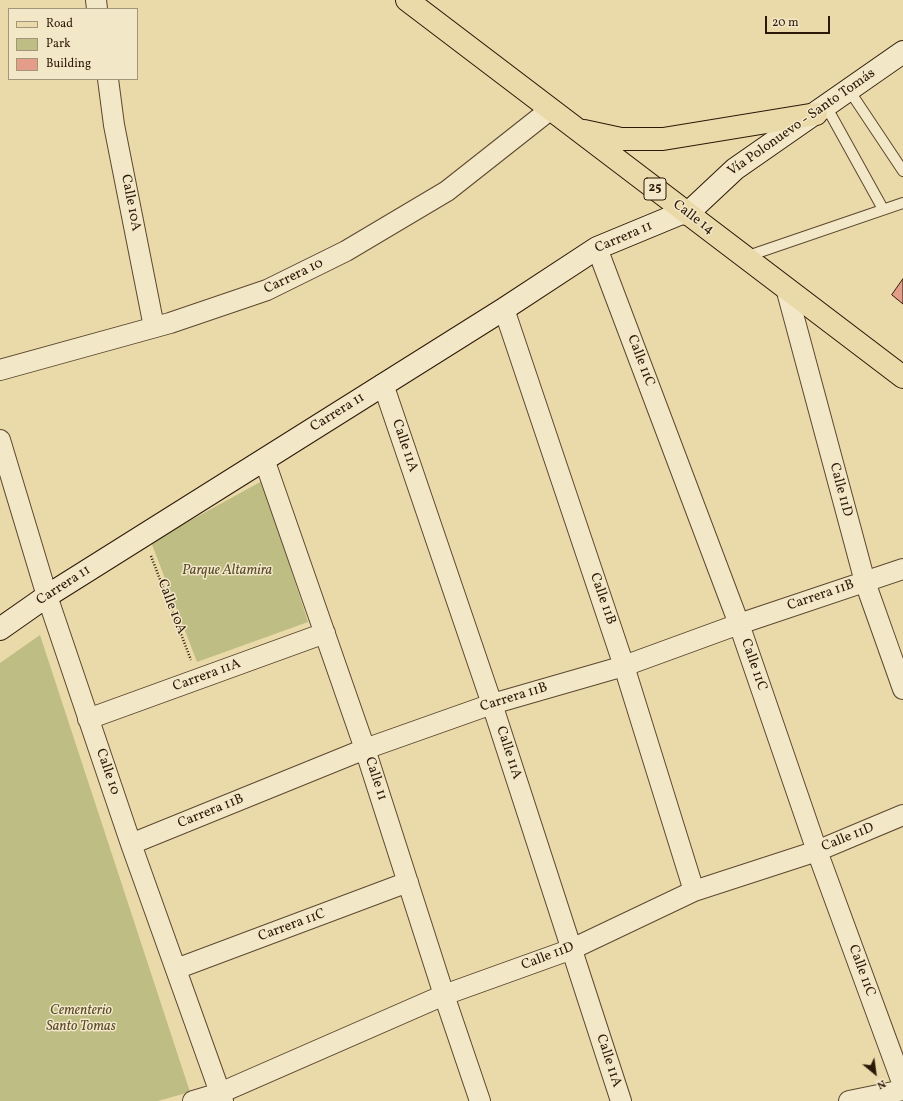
<!DOCTYPE html>
<html>
<head>
<meta charset="utf-8">
<style>
  body { margin:0 }
  #map { position:relative; width:903px; height:1101px; overflow:hidden; background:#ebdaa9; font-family:Vollkorn,serif }
  canvas { display:block }
  .legend { position:absolute; left:8px; top:8px; width:130px; height:72px; box-sizing:border-box; background:#f2e7c7; border:1px solid #a3947a; margin:0; padding:5px 7px; list-style:none; font-size:12px; color:#2c1807 }
  .legend li { display:flex; align-items:center; gap:8px; height:20px }
  .legend b { width:20px; border:1px solid #a3947a }
  .north { position:absolute; left:855px; top:1053px; width:40px; height:40px; -webkit-text-stroke:3px #f2e7c7; paint-order:stroke; rotate:151deg; font-size:11px; font-weight:700; line-height:16px; text-align:center; color:#2c1807 }
  .north::after { content:''; display:block; margin:auto; width:14px; height:18px; background:#2c1807; clip-path:polygon(50% 0,100% 100%,50% 72%,0 100%) }
  .scale { position:absolute; left:765px; top:16px; width:65px; height:18px; box-sizing:border-box; border:2px solid #2c1807; border-top:0; padding-left:5px; font-size:12px; line-height:14px; white-space:nowrap; color:#2c1807; -webkit-text-stroke:3px #f2e7c7; paint-order:stroke }
</style>
</head>
<body>
<div id="map">
<canvas width="903" height="1101"></canvas>
<ul class="legend">
<li><b style="height:5px;background:#ebdaa9"></b>Road</li>
<li><b style="height:11px;background:#bebd84"></b>Park</li>
<li><b style="height:11px;background:#e39d89"></b>Building</li>
</ul>
<div class="north">N</div>
<div class="scale">20 m</div>
</div>
<script>
const ctx = document.querySelector('canvas').getContext('2d');
ctx.lineJoin = 'round';
function fillPath(path, color) { ctx.fillStyle = color; ctx.fill(path, 'evenodd'); }
function strokePath(path, color, width, dash) { ctx.strokeStyle = color; ctx.lineWidth = width; ctx.lineCap = dash ? 'butt' : 'round'; ctx.setLineDash(dash || []); ctx.stroke(path); }
function write(font, color, halo, rows, align = 'center') {
  ctx.font = font + ' Vollkorn,serif'; ctx.lineWidth = 3; ctx.setLineDash([]); ctx.textBaseline = 'middle'; ctx.strokeStyle = halo; ctx.fillStyle = color; for (const [text, x, y, turn = 0] of rows) {
    ctx.save(); ctx.translate(x, y); ctx.rotate((+turn || 0) * Math.PI / 180); ctx.textAlign = isNaN(turn) ? turn : align; if (halo) ctx.strokeText(text, 0, 0); ctx.fillText(text, 0, 0); ctx.restore();
  }
}
fillPath(new Path2D(`
  M262,481L308,622L197,662L151,542Z
  M40,635L190,1092L158,1101H0V663Z`), '#bebd84');
const building = new Path2D(`
  M903,279V304L892,295Z`);
fillPath(building, '#e39d89');
strokePath(building, '#2c1807', 1);
const lane = new Path2D(`
  M849,90L903,171
  M826,106L883,209
  M745,257L903,203`);
const street = new Path2D(`
  M96,0L97,9
  M108,79L114,125L154,327
  M597,248L739,624L817,851L903,1085
  M786,288L865,582L903,689
  M504,309L624,666L694,891
  M0,370L170,323L267,290L346,251L447,191L551,109
  M383,384L492,704L621,1101
  M0,440L47,596L131,844L223,1101
  M264,459L365,749L444,995L480,1101
  M88,719L325,633
  M131,844L365,749L492,704L624,666L739,624L903,569
  M176,969L408,882
  M193,1101L220,1093L444,995L572,949L694,891L817,851L903,815
  M849,1101L903,1090`);
const secondary = new Path2D(`
  M687,214L735,169L903,52
  M0,629L47,596L504,309L597,248L684,212`);
const primary = new Path2D(`
  M407,0L903,377
  M584,131L621,139H663L816,114`);
strokePath(lane, '#5c4830', 12);
strokePath(street, '#5c4830', 22);
strokePath(secondary, '#2c1807', 24);
strokePath(primary, '#2c1807', 24);
strokePath(new Path2D(`
  M151,556L191,660`), '#2c1807', 2.5, [1, 2]);
strokePath(lane, '#f2e7c7', 10);
strokePath(street, '#f2e7c7', 20);
strokePath(secondary, '#f2e7c7', 22);
strokePath(primary, '#ebdaa9', 22);
for (const [x, y, w] of [
  [655,189,22]
]) { const box = new Path2D(); box.roundRect(x - w / 2, y - 11, w, 22, 3); ctx.fillStyle = '#f2e7c7'; ctx.fill(box); strokePath(box, '#2c1807', 1); }
write('bold 13px', '#2c1807', null, [
  ["25",655,189]
]);
write('14px', '#2c1807', '#f2e7c7', [
  ["Vía Polonuevo - Santo Tomás",802,123,-35],
  ["Calle 10A",130,203,79],
  ["Calle 14",693,218,37],
  ["Carrera 11",624,238,-23],
  ["Carrera 10",294,277,-26],
  ["Calle 11C",640,361,69],
  ["Carrera 11",338,413,-32],
  ["Calle 11A",404,446,71],
  ["Calle 11D",840,490,75],
  ["Carrera 11",64,586,-33],
  ["Carrera 11B",821,596,-19],
  ["Calle 11B",602,599,71],
  ["Calle 10A",171,607,69],
  ["Calle 11C",753,665,71],
  ["Carrera 11A",207,676,-20],
  ["Carrera 11B",514,698,-17],
  ["Calle 11A",508,753,72],
  ["Calle 10",107,772,71],
  ["Calle 11",375,779,72],
  ["Carrera 11B",211,812,-22],
  ["Calle 11D",848,838,-22],
  ["Carrera 11C",292,926,-20],
  ["Calle 11D",548,957,-21],
  ["Calle 11C",861,971,70],
  ["Calle 11A",608,1061,72]
]);
write('italic 14px', '#584a2c', '#f2e7c7', [
  ["Parque Altamira",227,571],
  ["Cementerio",81,1011],
  ["Santo Tomas",81,1027]
]);
</script>
</body>
</html>
